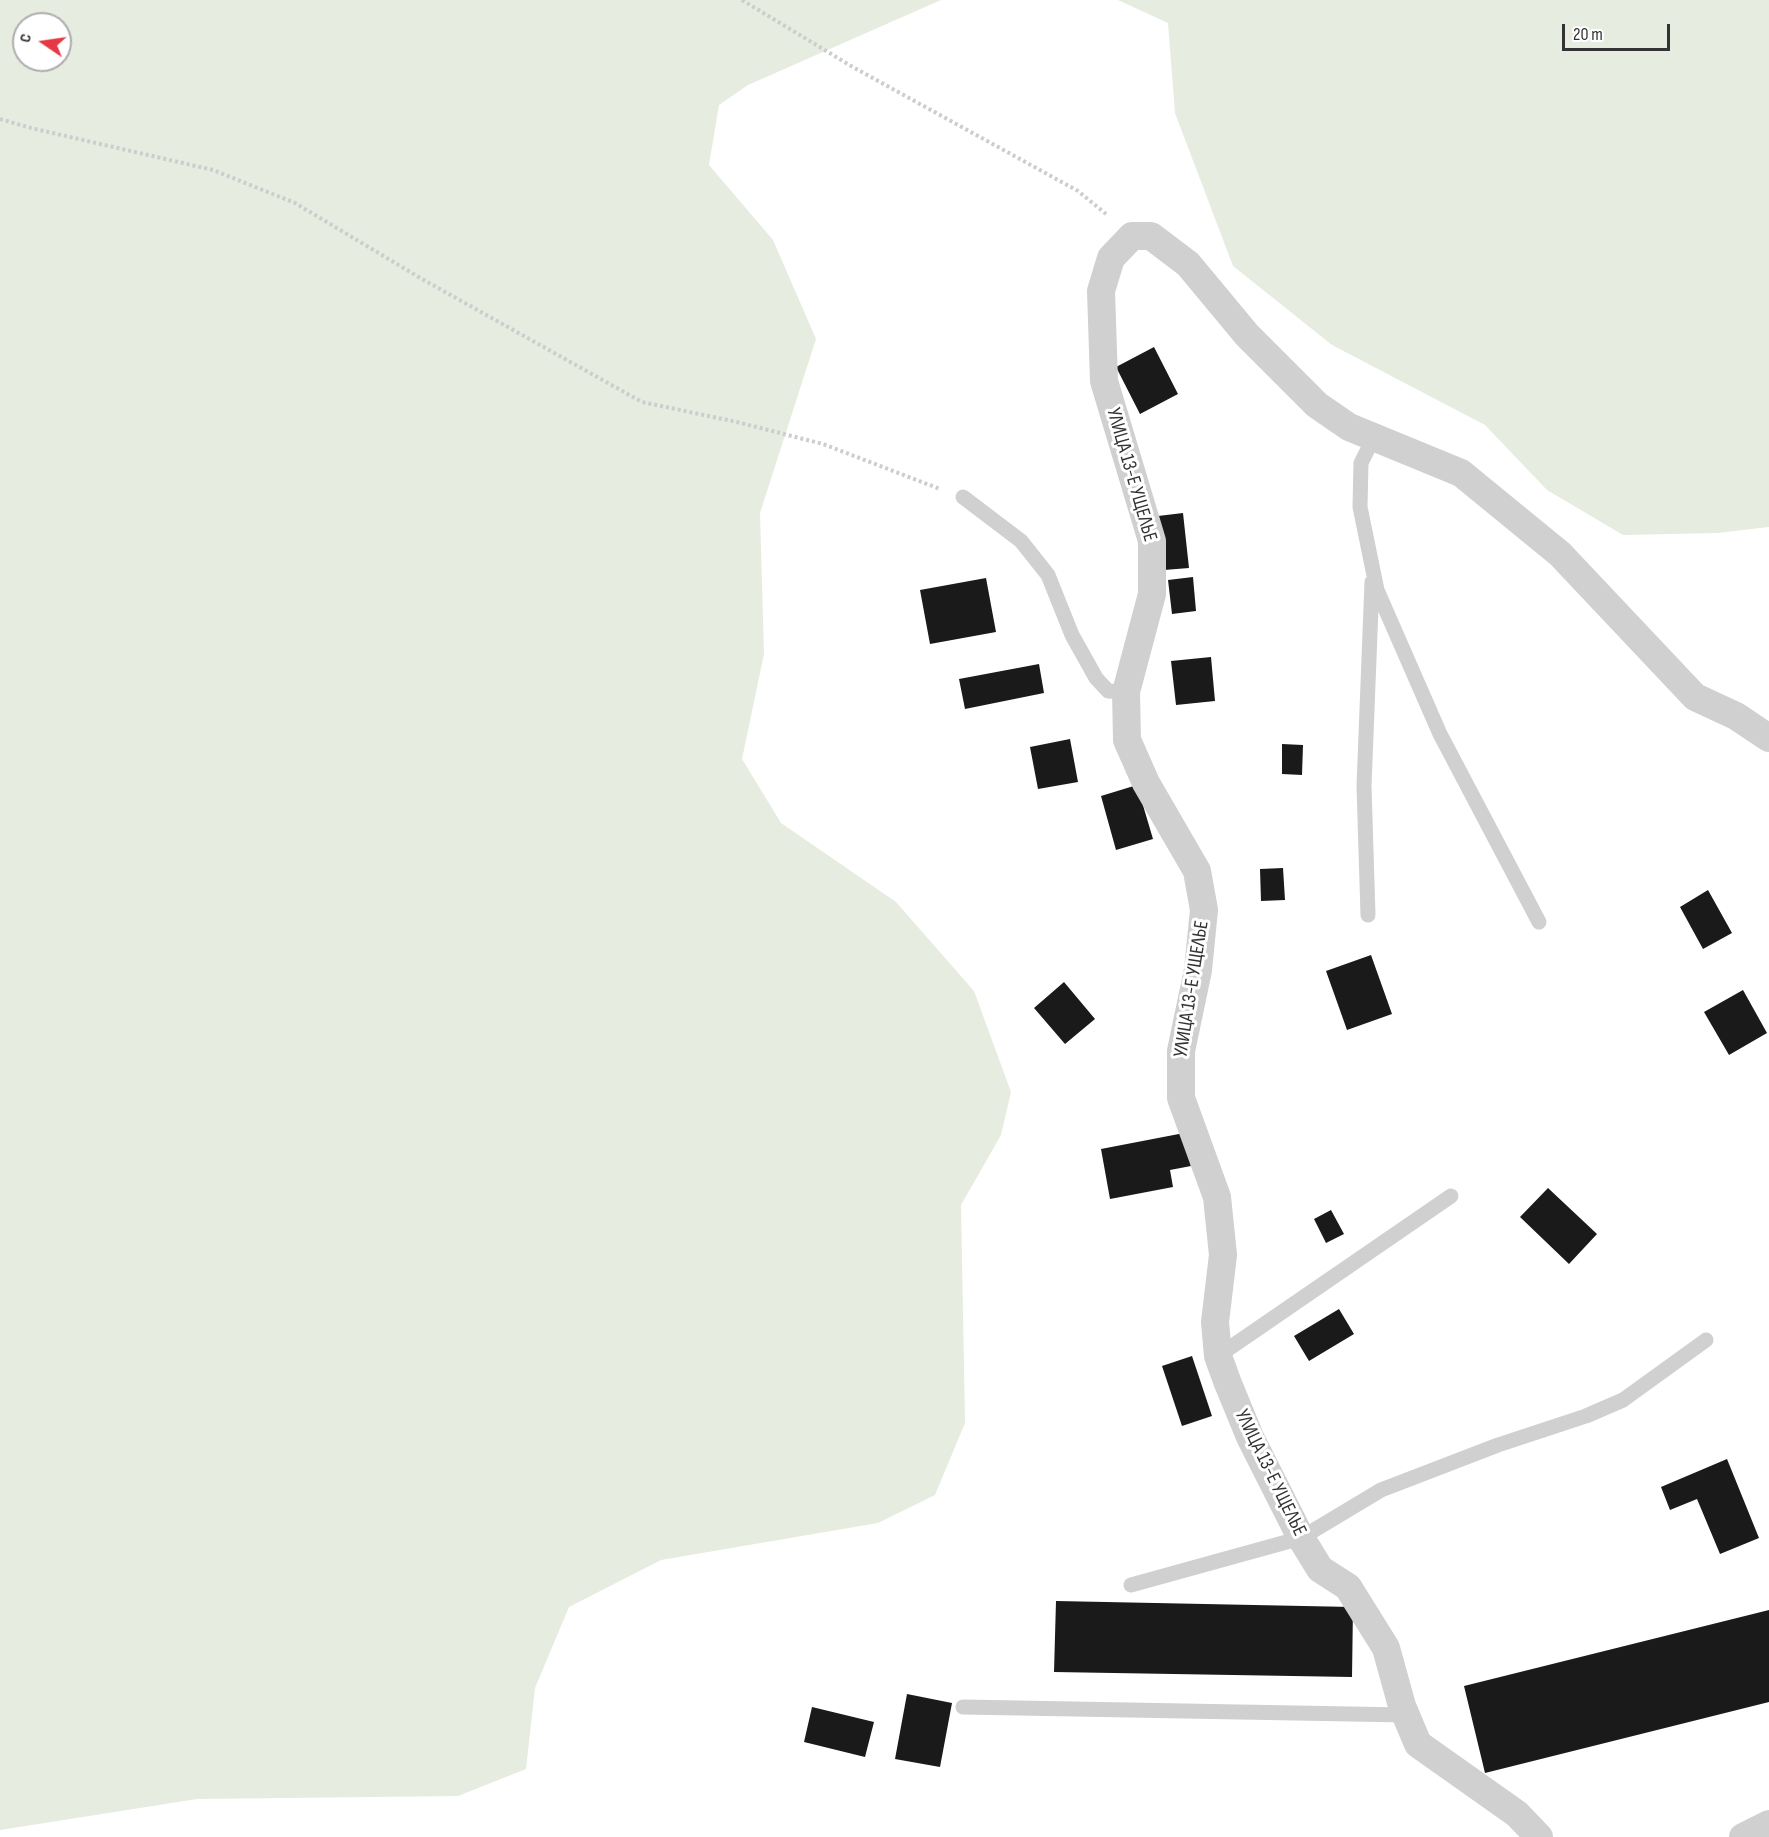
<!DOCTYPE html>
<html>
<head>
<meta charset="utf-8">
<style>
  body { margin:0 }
  #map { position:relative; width:1769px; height:1837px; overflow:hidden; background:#fff; font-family:"Sofia Sans Condensed",sans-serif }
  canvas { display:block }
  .north { position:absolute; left:12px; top:12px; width:60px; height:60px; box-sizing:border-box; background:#fff; border:2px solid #adadad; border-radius:50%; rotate:283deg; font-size:16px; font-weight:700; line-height:24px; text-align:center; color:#333 }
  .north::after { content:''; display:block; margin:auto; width:21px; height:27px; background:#e63946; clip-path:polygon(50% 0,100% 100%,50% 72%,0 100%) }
  .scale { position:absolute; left:1562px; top:24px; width:108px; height:27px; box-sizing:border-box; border:3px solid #333; border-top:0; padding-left:8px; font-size:18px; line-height:21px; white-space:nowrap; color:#333; -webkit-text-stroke:4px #fff; paint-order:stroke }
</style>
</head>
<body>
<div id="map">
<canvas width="1769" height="1837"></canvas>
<div class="north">С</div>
<div class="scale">20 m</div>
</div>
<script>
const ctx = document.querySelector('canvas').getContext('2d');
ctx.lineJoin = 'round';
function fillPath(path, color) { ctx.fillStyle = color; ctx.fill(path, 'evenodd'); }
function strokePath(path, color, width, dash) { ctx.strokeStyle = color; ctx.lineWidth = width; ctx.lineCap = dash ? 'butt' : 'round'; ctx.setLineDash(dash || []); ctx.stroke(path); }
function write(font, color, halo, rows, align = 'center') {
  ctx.font = font + ' "Sofia Sans Condensed",sans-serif'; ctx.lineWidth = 6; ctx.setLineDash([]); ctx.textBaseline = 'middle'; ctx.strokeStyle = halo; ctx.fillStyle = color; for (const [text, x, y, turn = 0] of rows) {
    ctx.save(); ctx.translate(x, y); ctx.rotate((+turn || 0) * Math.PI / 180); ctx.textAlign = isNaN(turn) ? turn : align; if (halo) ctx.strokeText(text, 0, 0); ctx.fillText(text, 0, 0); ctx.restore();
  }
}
fillPath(new Path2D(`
  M0,0H941L748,85L719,105L709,165L773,240L816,339L760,513L764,654L742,759L781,823L896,902L974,991L1011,1092L1001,1135L961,1205L965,1423L935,1495L878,1523L661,1560L569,1607L535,1688L526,1769L458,1796L197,1799L0,1830ZM24,24H60V60H24Z
  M1118,0H1769V527L1717,533L1623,535L1547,490L1485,425L1332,345L1233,266L1175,113L1168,23Z`), '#e6ecdf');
fillPath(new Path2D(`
  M1154,347L1178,394L1140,414L1116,367Z
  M1183,513L1189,568L1164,570L1158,516Z
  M1193,577L1196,611L1172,614L1168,580Z
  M986,578L996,632L930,644L920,590Z
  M1211,657L1215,701L1176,705L1171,661Z
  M1039,664L1044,693L965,709L959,679Z
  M1070,739L1078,782L1038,789L1030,747Z
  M1282,744L1303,745L1302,775L1282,774Z
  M1137,785L1153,839L1116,850L1101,796Z
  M1283,868L1285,900L1261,901L1260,869Z
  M1708,890L1732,933L1703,949L1680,907Z
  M1371,955L1392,1014L1347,1030L1326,971Z
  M1064,982L1095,1019L1065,1044L1034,1008Z
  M1743,990L1767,1033L1729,1055L1704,1012Z
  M1184,1133L1191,1166L1170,1170L1173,1187L1110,1199L1101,1149Z
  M1548,1188L1597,1234L1569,1264L1520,1217Z
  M1331,1210L1344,1234L1326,1243L1314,1219Z
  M1339,1309L1354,1334L1309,1361L1294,1336Z
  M1192,1356L1212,1416L1182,1426L1162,1366Z
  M1727,1459L1759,1538L1720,1554L1697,1499L1670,1510L1661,1487Z
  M1056,1601L1353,1607L1352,1677L1054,1672Z
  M1769,1610V1702L1485,1773L1464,1686Z
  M907,1694L952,1703L940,1767L895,1759Z
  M812,1707L874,1722L865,1757L804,1742Z`), '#1a1a1a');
strokePath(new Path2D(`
  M742,0L851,66L1078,191L1106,214
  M0,119L31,128L213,170L295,203L422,279L642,402L737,422L823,444L940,489`), '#cdcdcd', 4, [3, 3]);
strokePath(new Path2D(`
  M1374,437L1361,463L1360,507L1377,590L1440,734L1539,922
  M963,497L1021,541L1048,575L1072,635L1096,678L1108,691L1126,692
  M1368,915L1364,786L1372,582
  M1218,1356L1451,1196
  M1131,1585L1301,1538L1381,1490L1498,1445L1586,1416L1623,1400L1706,1340
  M963,1707L1406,1715`), '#d0d0d0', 15);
strokePath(new Path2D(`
  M1539,1837L1517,1814L1418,1744L1402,1706L1386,1648L1348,1587L1320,1569L1301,1538L1250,1437L1227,1381L1218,1356L1215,1322L1223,1255L1217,1197L1181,1098V1051L1198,970L1204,910L1197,871L1146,783L1127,740L1126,692L1152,594V541L1104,381L1101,291L1111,258L1132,236H1151L1188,264L1247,335L1317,405L1349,427L1461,473L1560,554L1695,697L1736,716L1769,738
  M1743,1837L1769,1824`), '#d0d0d0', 28);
write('20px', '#333', '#fff', [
  ["УЛИЦА 13-Е УЩЕЛЬЕ",1131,475,74],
  ["УЛИЦА 13-Е УЩЕЛЬЕ",1192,989,-81],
  ["УЛИЦА 13-Е УЩЕЛЬЕ",1270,1473,64]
]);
</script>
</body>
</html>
